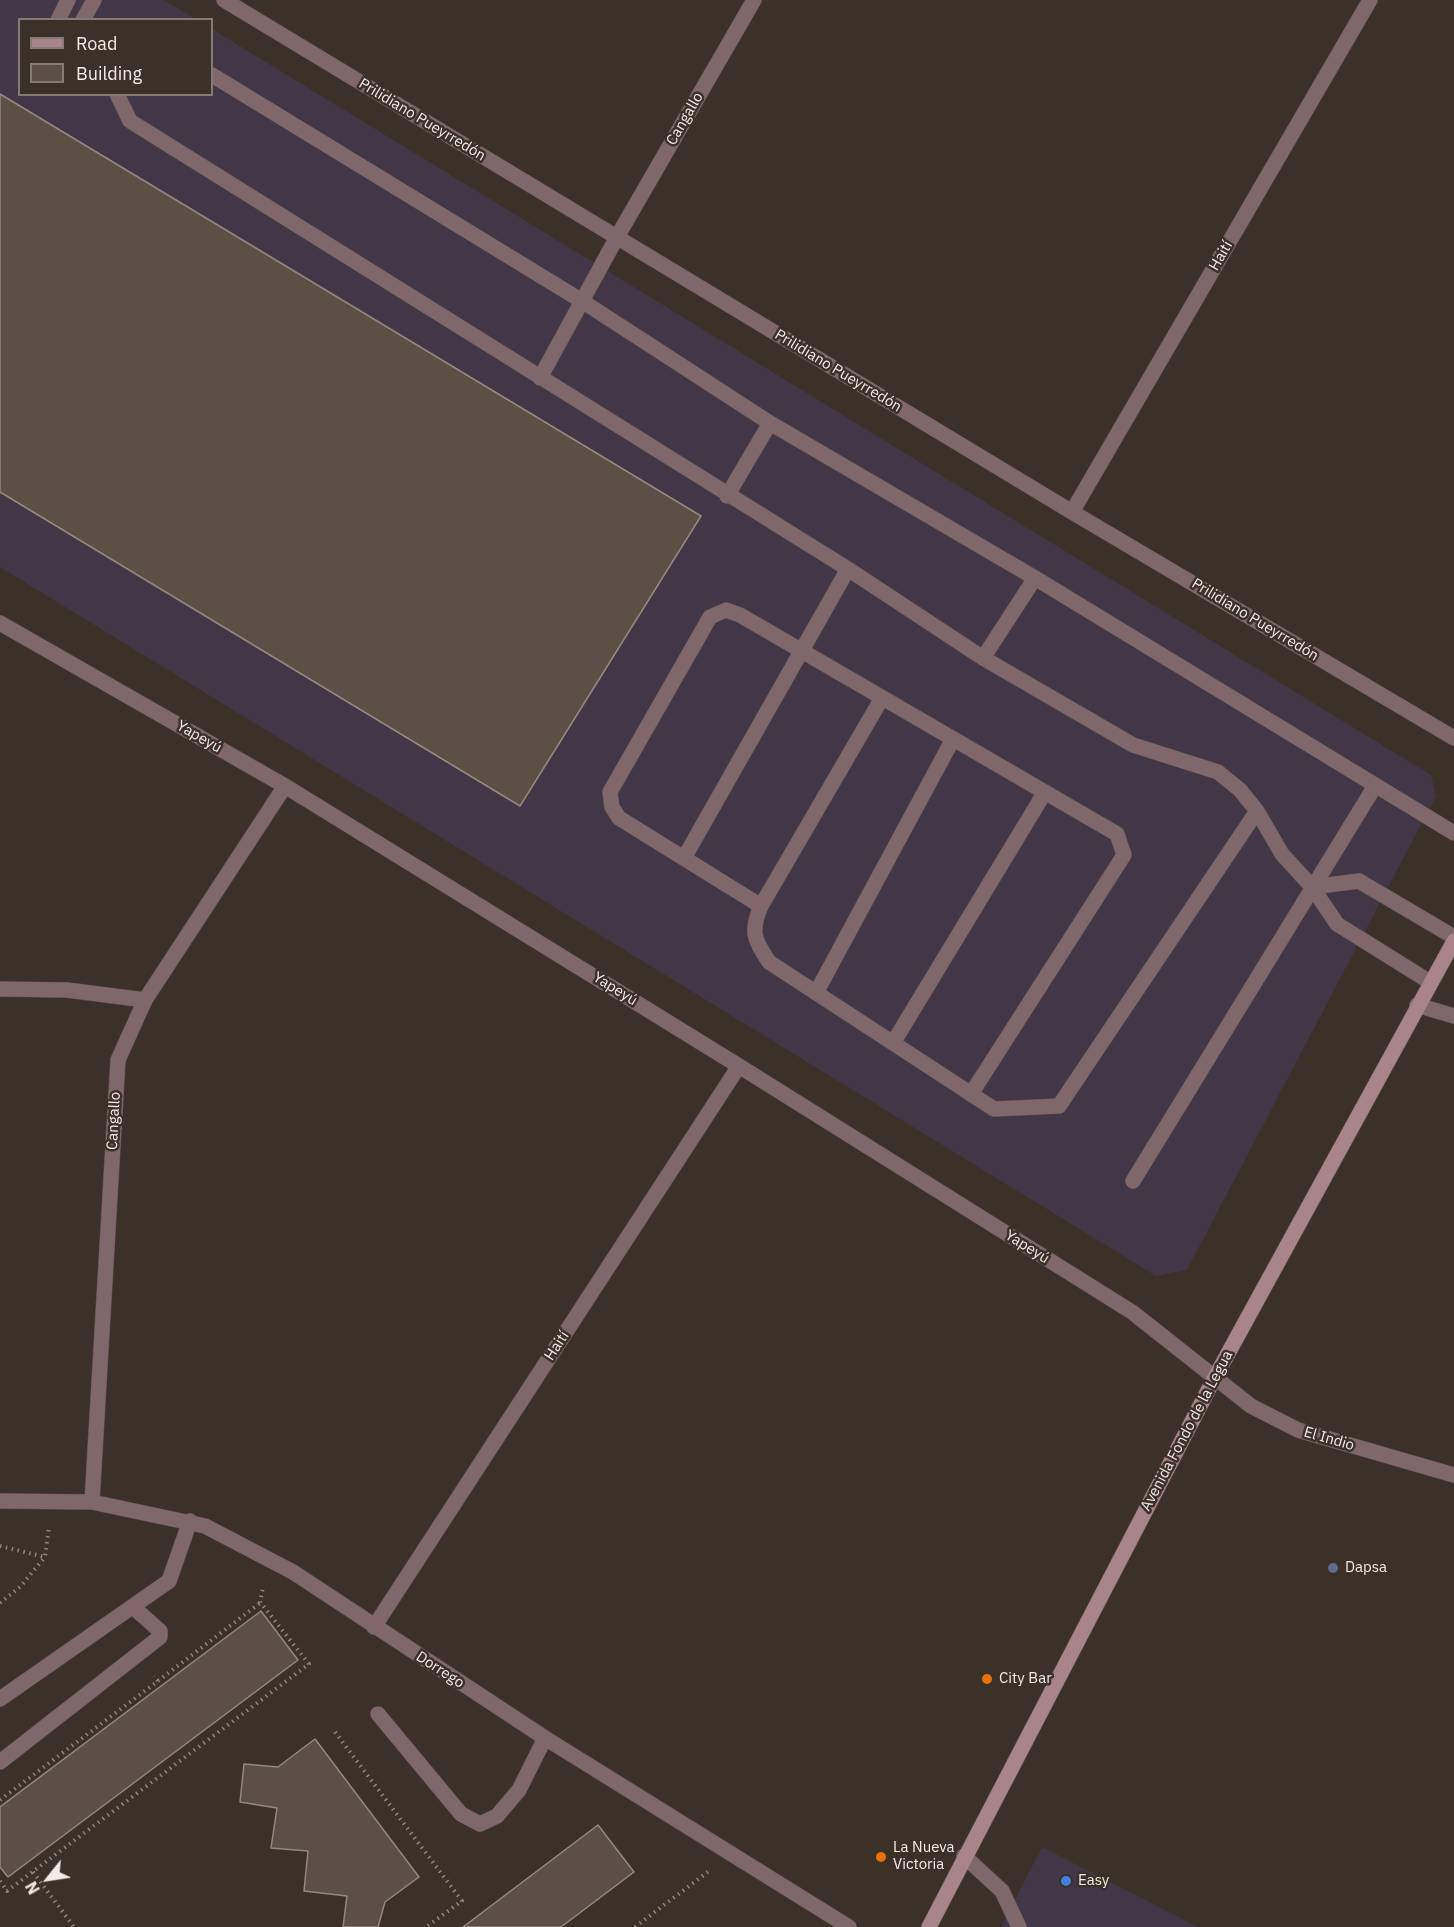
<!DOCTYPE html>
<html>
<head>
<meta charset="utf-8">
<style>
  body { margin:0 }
  #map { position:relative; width:1454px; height:1927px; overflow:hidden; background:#3c3129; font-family:"IBM Plex Sans",sans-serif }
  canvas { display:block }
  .legend { position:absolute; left:18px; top:18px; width:195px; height:78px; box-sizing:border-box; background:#3c3129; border:2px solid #857b75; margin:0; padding:8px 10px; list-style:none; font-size:18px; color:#f3ebe6 }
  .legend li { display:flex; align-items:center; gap:12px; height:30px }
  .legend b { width:30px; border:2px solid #857b75 }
  .north { position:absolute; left:18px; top:1849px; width:60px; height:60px; -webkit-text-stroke:4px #3c3129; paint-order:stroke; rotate:240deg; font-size:16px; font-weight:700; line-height:24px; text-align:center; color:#f3ebe6 }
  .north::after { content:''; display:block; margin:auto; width:21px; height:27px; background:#f3ebe6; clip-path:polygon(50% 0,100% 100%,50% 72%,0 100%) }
</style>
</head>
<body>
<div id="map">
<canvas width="1454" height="1927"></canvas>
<ul class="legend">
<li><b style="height:8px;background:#a98489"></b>Road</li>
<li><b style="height:16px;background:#5b4f46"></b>Building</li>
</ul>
<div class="north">N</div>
</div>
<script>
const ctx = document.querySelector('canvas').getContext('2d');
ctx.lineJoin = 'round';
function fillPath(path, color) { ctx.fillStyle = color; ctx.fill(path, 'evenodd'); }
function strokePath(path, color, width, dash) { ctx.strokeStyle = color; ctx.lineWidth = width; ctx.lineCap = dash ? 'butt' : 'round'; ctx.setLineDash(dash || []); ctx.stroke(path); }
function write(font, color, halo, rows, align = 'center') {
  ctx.font = font + ' "IBM Plex Sans",sans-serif'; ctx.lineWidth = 5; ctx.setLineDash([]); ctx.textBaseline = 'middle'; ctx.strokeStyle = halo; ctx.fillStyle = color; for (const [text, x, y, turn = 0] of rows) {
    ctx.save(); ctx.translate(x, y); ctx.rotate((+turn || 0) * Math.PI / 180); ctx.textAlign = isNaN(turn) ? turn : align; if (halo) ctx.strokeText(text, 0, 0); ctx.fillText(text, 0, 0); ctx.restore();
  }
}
fillPath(new Path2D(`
  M0,0H164L196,19L20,20V94H212V29L1431,775L1436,796L1187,1270L1156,1276L0,567Z
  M1042,1847L1198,1927H1001Z`), '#413747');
const building = new Path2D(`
  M0,94L701,516L520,806L0,492Z
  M261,1611L298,1660L8,1877L0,1867V1807Z
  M315,1739L419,1877L385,1902L378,1927H343L347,1896L304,1891L308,1851L271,1848L277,1808L240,1802L244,1764L278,1767Z
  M598,1825L634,1872L561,1927H463Z`);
fillPath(building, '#5b4f46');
strokePath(building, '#96887f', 1.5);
const lane = new Path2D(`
  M58,20L68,0
  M83,20L94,0
  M212,75L582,301L770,423L1035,578L1454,833
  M117,94L130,121L848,569L983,658L1133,745L1218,772L1240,790L1257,811L1282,854L1312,887L1337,924L1430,982
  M540,378L617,237
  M727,496L770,423
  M983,658L1035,578
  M882,698L761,906C750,932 754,939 769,962L994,1109L1059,1106L1257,811
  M684,858L848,569
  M1312,887L1359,881L1454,937
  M761,906L619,818L612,807L610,792L710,617L726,610L740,615L1117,834L1124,855L971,1094
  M816,993L953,739
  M893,1043L1045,792
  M1133,1181L1375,786
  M0,1699L169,1581L190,1521
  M378,1714L461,1814L480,1824L497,1816L519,1790L545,1738
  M0,1762L160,1637V1631L133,1607
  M964,1856L1002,1891L1019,1927`);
const street = new Path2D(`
  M224,0L1072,512L1454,738
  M617,237L754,0
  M1072,512L1370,0
  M0,623L285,786L739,1066L1132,1312L1251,1406L1298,1430L1454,1475
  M0,989L67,990L145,1000
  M1417,1005L1454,1016
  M0,1501L92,1502L205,1526L293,1572L545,1738L849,1927
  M92,1502L118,1060L145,1000L285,786
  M374,1627L739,1066`);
const secondary = new Path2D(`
  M929,1927L1214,1379L1454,941`);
strokePath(lane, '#594f47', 16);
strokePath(street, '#594f47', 16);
strokePath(secondary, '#594f47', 16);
strokePath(new Path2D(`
  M0,1546L45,1557L49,1527
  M0,1603L20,1587L45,1557
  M158,1681L260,1603
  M335,1732L462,1901L426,1927
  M0,1800L158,1681L154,1676
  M33,1872L74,1927
  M0,1881L7,1891L309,1664L260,1602L263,1587
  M635,1927L709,1871`), '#90867f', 4, [1.5, 4.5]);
strokePath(lane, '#7f676b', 15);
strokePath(street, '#7f676b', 15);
strokePath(secondary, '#a98489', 15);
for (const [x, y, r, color] of [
  [1333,1568,6,"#5c6f8a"],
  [987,1679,6,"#e8710a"],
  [881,1857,6,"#e8710a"],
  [1066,1881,6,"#3f7fe0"]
]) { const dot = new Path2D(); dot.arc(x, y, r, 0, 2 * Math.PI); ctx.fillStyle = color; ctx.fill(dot); strokePath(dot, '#3c3129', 2); }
write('15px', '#f3ebe6', '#3c3129', [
  ["Cangallo",685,119,-60],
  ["Prilidiano Pueyrredón",422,120,31],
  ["Haití",1221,256,-60],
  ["Prilidiano Pueyrredón",838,371,31],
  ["Prilidiano Pueyrredón",1255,620,31],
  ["Yapeyú",199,737,30],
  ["Yapeyú",615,989,32],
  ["Cangallo",114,1121,-87],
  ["Yapeyú",1027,1247,32],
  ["Haití",557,1346,-57],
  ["Avenida Fondo de la Legua",1187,1431,-62],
  ["El Indio",1329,1439,16],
  ["Dorrego",440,1670,33]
]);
write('15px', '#f3ebe6', '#3c3129', [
  ["Dapsa",1345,1568],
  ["City Bar",999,1679],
  ["La Nueva",893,1848],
  ["Victoria",893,1865],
  ["Easy",1078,1881]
], 'left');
</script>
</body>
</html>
